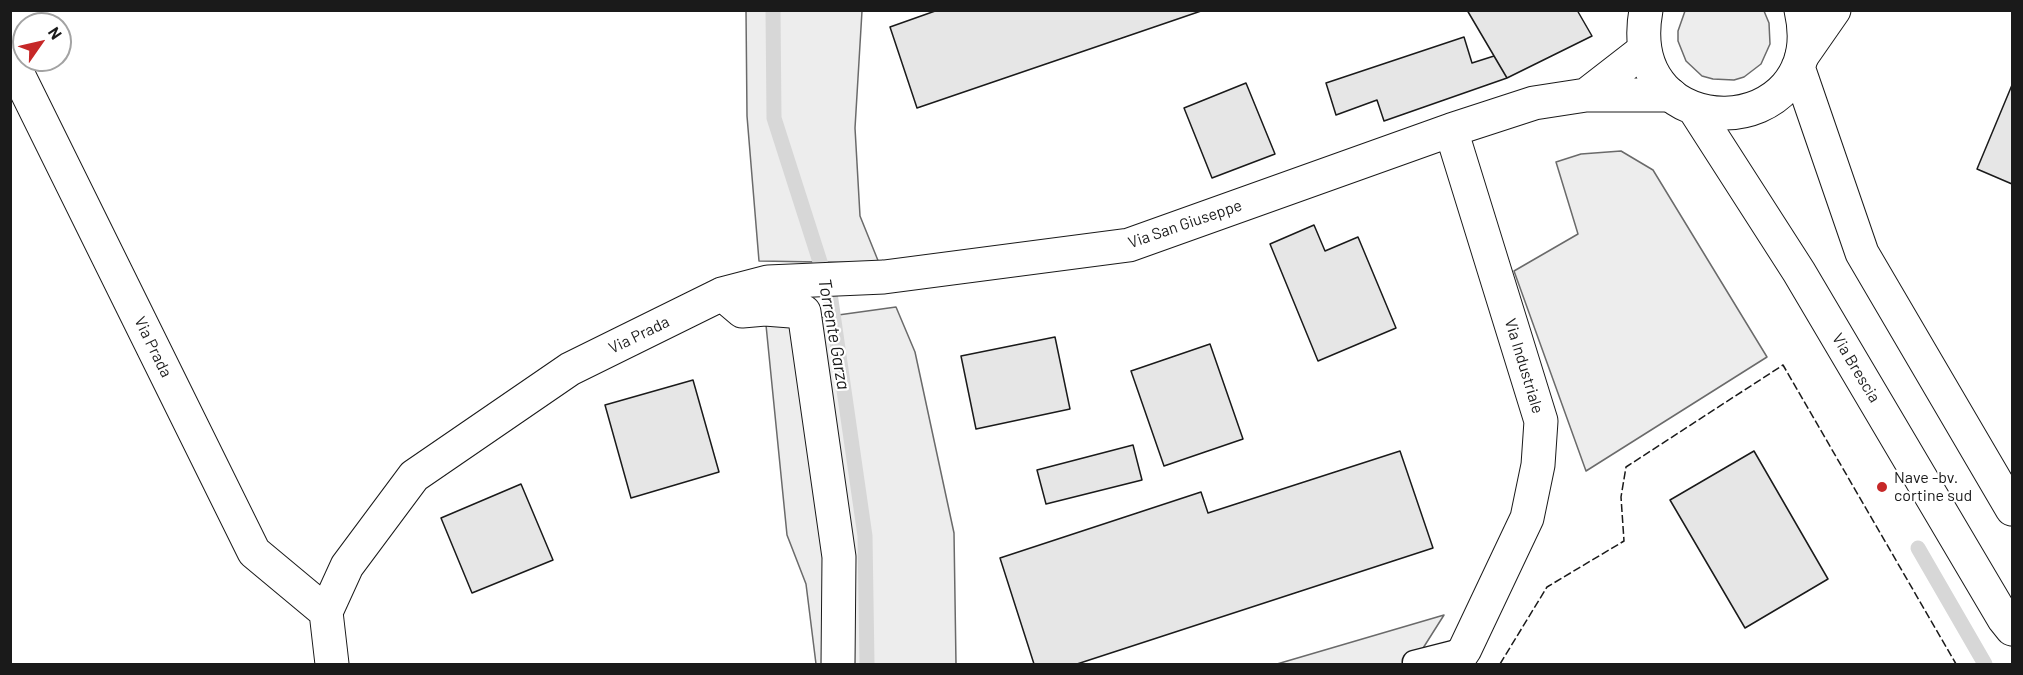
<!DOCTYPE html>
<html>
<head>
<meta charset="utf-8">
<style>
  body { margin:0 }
  #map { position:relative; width:2023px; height:675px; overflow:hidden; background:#fff; font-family:Barlow,sans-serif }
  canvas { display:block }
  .frame { position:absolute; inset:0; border:12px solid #1a1a1a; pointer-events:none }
  .north { position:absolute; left:12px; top:12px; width:60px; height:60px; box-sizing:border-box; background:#fff; border:2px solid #a3a3a3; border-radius:50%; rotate:56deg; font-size:16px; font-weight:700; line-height:24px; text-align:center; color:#1a1a1a }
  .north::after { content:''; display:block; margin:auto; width:21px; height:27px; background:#c62828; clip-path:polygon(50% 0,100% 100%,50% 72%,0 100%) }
</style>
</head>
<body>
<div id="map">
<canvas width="2023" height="675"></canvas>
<div class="frame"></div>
<div class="north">N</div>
</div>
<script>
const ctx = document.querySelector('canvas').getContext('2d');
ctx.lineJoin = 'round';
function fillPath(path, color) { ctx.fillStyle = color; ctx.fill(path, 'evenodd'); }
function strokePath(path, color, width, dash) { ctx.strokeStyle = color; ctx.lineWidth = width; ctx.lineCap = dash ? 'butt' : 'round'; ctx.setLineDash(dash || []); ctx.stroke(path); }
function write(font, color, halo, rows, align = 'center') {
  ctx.font = font + ' Barlow,sans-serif'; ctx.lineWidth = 4.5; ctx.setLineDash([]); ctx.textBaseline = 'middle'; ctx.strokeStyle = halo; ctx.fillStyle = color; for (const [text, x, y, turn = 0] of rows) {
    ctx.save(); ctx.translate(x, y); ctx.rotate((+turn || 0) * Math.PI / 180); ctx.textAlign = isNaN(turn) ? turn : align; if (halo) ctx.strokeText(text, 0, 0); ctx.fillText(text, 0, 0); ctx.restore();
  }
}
const built = new Path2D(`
  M746,11H862L855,128L860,216L879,263L759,261L747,116Z
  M1764,11L1769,23L1770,44L1761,64L1744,77L1734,80L1713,79L1702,76L1686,61L1678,41V31L1685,11Z
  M1621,151L1653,170L1767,357L1586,471L1514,271L1578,234L1556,162L1581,154Z
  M896,307L915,352L954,533L956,664H816L806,584L787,535L766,325Z
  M1444,615L1413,664H1277Z`);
fillPath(built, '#ededed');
strokePath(built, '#6a6a6a', 1.5);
strokePath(new Path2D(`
  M773,10L774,118L830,293L865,536L867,664
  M1918,548L1985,664`), '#d7d7d7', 15);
const building = new Path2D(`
  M938,10H1204L917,108L890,27Z
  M1467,10H1577L1592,36L1507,78Z
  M1464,37L1472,63L1494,56L1507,78L1384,121L1377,100L1336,115L1326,83Z
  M1246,83L1275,154L1212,178L1184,108Z
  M2012,85V184L1977,169Z
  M1314,225L1325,251L1358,237L1396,328L1318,361L1270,244Z
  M1055,337L1070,409L976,429L961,356Z
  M1210,344L1243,439L1164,466L1131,371Z
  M693,380L719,472L631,498L605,405Z
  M1133,445L1142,480L1046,504L1037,470Z
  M1400,451L1433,548L1077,664H1034L1000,558L1201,492L1208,513Z
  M1754,451L1828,579L1745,628L1670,500Z
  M521,484L553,560L472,593L441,518Z`);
fillPath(building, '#e6e6e6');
strokePath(building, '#1a1a1a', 1.5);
const lane = new Path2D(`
  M1414,662L1465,649`);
const street = new Path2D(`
  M1802,56L1834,10
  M10,58L254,552L326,612
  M1586,95L1644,50
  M1451,130L1541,421L1538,465L1527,518L1465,649L1455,664
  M722,294L742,311L765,309L804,312L839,557L838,664
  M332,664L326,612L347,566L414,476L570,369L722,294L768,282L884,277L1129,245L1451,130L1534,103L1586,95H1671`);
const secondary = new Path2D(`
  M1646,10C1620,151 1832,144 1801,10
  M1798,67L1862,253L2012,509
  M1695,110L1799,272L2004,619L2012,629`);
strokePath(lane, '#1a1a1a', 25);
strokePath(street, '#1a1a1a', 35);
strokePath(secondary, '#1a1a1a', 35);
strokePath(lane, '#fff', 22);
strokePath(street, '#fff', 33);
strokePath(secondary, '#fff', 33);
strokePath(new Path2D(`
  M1500,664L1547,587L1624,541L1621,497L1626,467L1783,365L1956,664`), '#1a1a1a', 1.5, [8, 3]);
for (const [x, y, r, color] of [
  [1882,487,6,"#c62828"]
]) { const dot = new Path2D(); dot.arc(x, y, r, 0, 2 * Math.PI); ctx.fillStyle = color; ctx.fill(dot); strokePath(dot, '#fff', 2); }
write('16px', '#1a1a1a', '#fff', [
  ["Via San Giuseppe",1185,224,-19],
  ["Via Prada",639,335,-26],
  ["Via Prada",153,347,64],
  ["Via Industriale",1524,366,73],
  ["Via Brescia",1856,368,59]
]);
write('16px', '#1a1a1a', '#fff', [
  ["Nave -bv.",1894,478],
  ["cortine sud",1894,496]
], 'left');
write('italic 18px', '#1a1a1a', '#fff', [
  ["Torrente Garza",834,334,80]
]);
</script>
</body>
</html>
